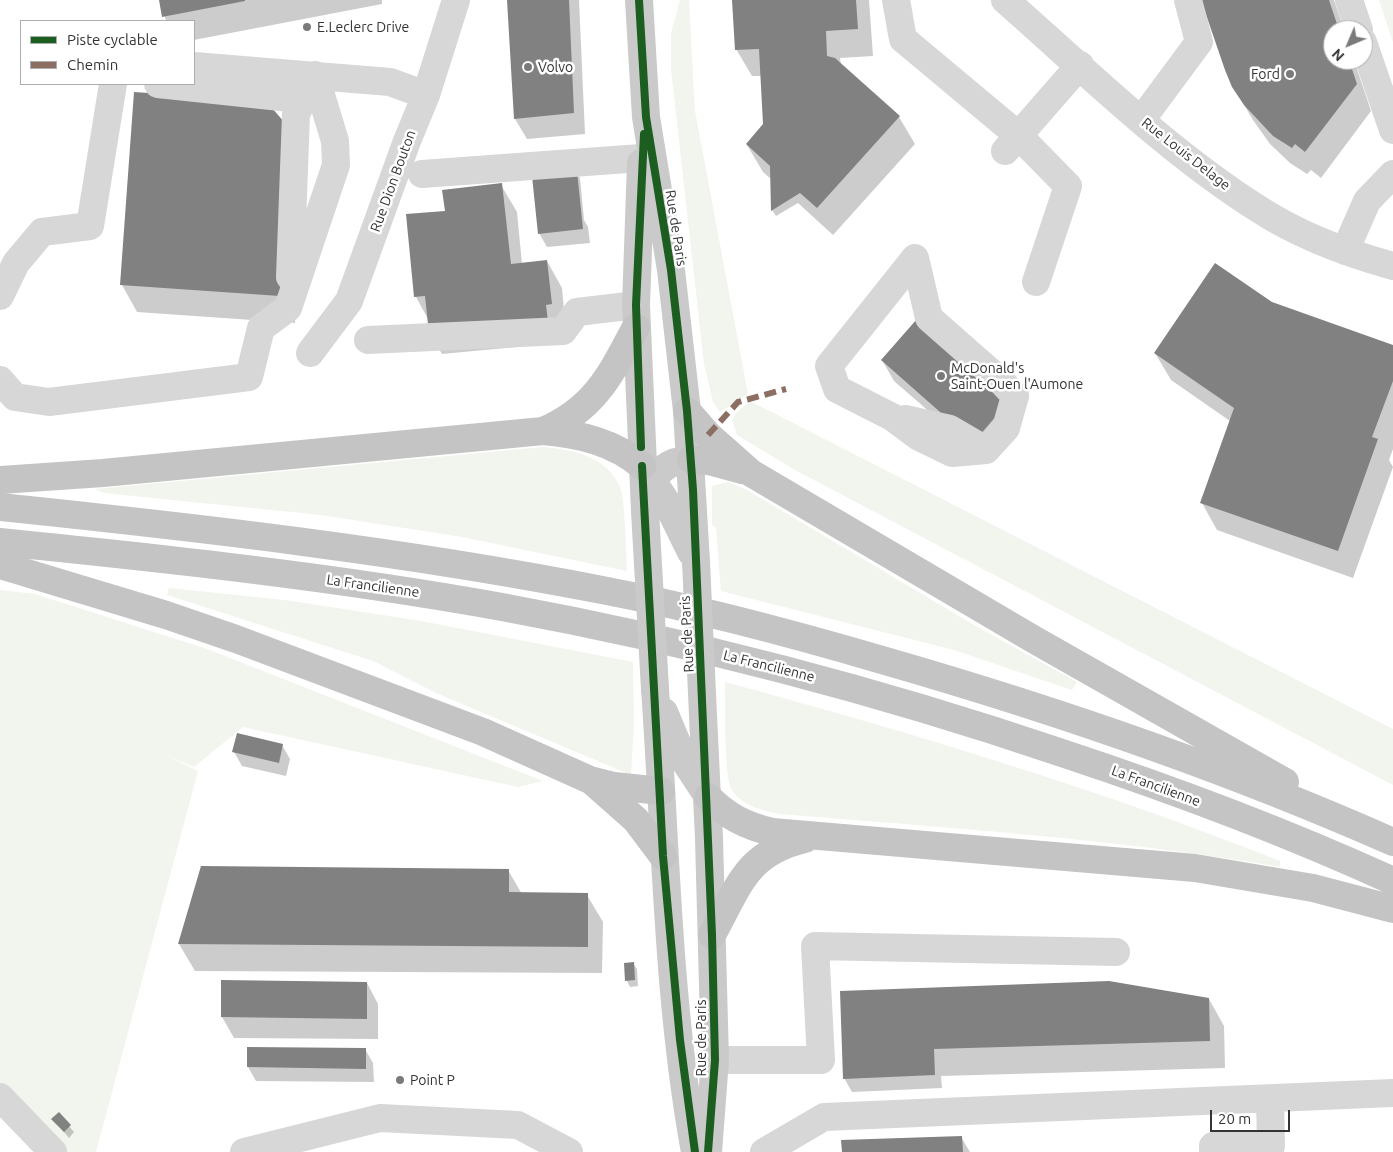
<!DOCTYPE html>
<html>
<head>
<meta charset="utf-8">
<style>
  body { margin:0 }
  #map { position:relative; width:1393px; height:1152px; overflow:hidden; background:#fff; font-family:Ubuntu,sans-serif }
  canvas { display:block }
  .legend { position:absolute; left:20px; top:20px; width:175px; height:65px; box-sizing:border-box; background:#fff; border:1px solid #adadad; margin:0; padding:6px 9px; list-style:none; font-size:15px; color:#333 }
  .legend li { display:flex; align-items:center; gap:10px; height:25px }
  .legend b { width:25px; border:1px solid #adadad }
  .north { position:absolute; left:1323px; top:20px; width:50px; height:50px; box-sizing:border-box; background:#fff; border:1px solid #adadad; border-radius:50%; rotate:225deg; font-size:14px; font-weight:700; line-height:20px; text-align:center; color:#333 }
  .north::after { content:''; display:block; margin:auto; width:18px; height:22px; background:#7a7a7a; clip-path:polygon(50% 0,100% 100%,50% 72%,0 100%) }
  .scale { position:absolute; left:1210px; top:1110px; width:80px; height:22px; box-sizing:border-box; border:2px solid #333; border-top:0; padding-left:6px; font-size:15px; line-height:18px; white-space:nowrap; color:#333; -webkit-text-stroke:4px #fff; paint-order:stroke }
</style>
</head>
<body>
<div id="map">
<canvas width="1393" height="1152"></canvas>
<ul class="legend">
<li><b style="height:6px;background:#1b5e20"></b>Piste cyclable</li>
<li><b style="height:6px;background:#8d6e63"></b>Chemin</li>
</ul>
<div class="north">N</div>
<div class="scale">20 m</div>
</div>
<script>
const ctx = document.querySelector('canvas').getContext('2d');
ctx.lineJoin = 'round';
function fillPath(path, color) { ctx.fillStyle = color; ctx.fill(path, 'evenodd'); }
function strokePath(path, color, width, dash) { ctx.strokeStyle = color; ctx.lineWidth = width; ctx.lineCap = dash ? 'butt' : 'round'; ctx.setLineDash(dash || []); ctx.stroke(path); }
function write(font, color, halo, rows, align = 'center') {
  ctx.font = font + ' Ubuntu,sans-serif'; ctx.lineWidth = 5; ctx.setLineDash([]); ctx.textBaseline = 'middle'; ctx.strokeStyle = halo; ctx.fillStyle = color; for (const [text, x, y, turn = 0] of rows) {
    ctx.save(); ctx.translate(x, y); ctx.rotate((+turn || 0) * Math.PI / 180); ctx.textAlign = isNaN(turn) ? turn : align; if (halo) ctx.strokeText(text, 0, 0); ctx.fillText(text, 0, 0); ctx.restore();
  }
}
fillPath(new Path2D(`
  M680,0H689L695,111L748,394L720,412L713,402L704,364L671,69V33Z
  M1379,0H1393V42Z
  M750,401L1393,729V785L795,470L737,435L732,420L736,413Z
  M543,447C574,450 606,456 620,487C625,497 626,555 627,571L462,537L321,515L104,493L95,489Z
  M728,482L747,490L974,625L1077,682L1072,690L954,650L721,591L716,528L712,525V486Z
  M169,588L285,600L421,621L633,662L634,725L631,775L436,693L373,661L167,595Z
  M0,590L35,594L207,649L543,781L518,787L243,727L194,767L167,756L198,771L96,1152H43L0,1107Z
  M725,682C913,733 1099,789 1280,861V867C1115,838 946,828 779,814C762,810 742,806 732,790C723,774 726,703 725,682Z`), '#f1f5ed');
fillPath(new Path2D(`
  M160,0H382V4L194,40V21H166Z
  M508,0H579L585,134L527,139L515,119Z
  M733,0H869L873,56L840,58L841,65L899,117L915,144L833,235L798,203L776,216L772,210L771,179L763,172L747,145L765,125L762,76H752L736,49Z
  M1203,0H1334L1344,30H1333V60H1354L1371,111L1321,178L1311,170L1307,174L1290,163L1270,144L1253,120L1237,93Z
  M305,164L295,323L137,312L122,285Z
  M576,172L580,178L584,220L588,227L590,243L547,247L539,233Z
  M501,185L517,212L522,264L547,261L562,288L564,310L559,343L442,354L430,334L428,319L416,297L407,215L446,212Z
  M1271,304L1393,346V449L1389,460L1393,467L1353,578L1217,530L1202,503L1230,421L1171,380L1155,353Z
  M882,360L1014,423L977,453L894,381Z
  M282,745L290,759L286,776L242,766L234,752Z
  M508,870L522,894L587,895L603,922L602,973L195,971L179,944Z
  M633,963L637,969L638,986L630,987L627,981Z
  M222,982L367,983L378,1004V1039L234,1038L222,1017Z
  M841,993L1209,999L1224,1026L1225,1068L941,1076L942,1088L852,1092L844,1078Z
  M249,1048L365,1049L373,1063L374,1082L256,1081L248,1067Z
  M58,1114L74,1132L69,1138L53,1119Z
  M961,1137L970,1152H843Z`), '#0003');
fillPath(new Path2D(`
  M159,0H245V1L162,17Z
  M507,0H569L574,113L514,119Z
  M732,0H856L858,29L826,31L827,56L835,58L900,116L817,208L800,193L771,211L770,166L746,144L763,124L759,49L735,50Z
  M1201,0H1329L1339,30H1333V60H1349L1357,84L1305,152L1295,144L1292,148L1273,136L1244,105L1232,87L1225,70Z
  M134,92L251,100L272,108L285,123L290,151L280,296L120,285Z
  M577,171L583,229L538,234L532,176Z
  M502,183L511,264L547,260L552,304L546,305L548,322L429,334L425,296L414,297L406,214L445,211L442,190Z
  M1215,263L1272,302L1393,345V381L1372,437L1378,439L1338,551L1200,503L1234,408L1154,353Z
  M917,319L1003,402L997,415L979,436L965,434L881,360Z
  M237,733L283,744L279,763L232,752Z
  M201,866L509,869V892L588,893V947L178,944Z
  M634,962L635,980L625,981L624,963Z
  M221,980L367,982V1019L221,1017Z
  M1109,981L1209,998L1210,1041L934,1049L935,1075L843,1079L840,991Z
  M247,1047L366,1048V1069L247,1067Z
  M59,1112L71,1125L64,1132L51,1119Z
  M962,1136L963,1152H842L841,1140Z`), '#818181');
strokePath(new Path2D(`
  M896,0L903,39L1019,136L1068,186L1036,282
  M1005,0C1086,71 1166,150 1257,208C1298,235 1346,253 1393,266
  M1349,0L1359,30
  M1363,42L1393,130
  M194,66L390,82L426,95
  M158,84L290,98L306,95
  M1142,119L1199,42L1188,0
  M1005,151L1080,65
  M422,174L641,158
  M1345,251L1367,201L1393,174
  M915,258L929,318L1003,383L1015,396L1006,428L986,450L952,453L919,437L892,417L837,389L829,366Z
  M290,277L296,114L315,75
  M0,296L16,263L42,232L90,226L113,84
  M368,340L563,331L577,312L636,305
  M310,353L349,301L407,141L426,95L456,0
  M0,380L15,397L49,402L249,377L261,328L288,308L336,165L335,141L315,75
  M905,419L950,429L986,450
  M715,1060H821L815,946L1116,952
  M0,1097L53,1152
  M244,1152L380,1118L518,1125L569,1152
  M764,1152L824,1117L1393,1093
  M1213,1152V1146H1271L1270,1099`), '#d7d7d7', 28);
strokePath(new Path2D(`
  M639,0L646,117L671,270L687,411L696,562
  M641,163L636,305L645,511
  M643,467L666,501L691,552
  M645,495C654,474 667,459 691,460
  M655,689C666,843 667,999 695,1152
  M664,712L684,760L707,795
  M704,737L709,838L715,1060L708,1152`), '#cacaca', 28);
strokePath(new Path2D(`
  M687,411L708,435L751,473L1033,639L1285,782
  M543,431C595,409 611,374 636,327
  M691,460L709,461L742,470
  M0,480L103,473L543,431C579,434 614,442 642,466
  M0,507C202,528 402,551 602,590C696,608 790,633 882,660C1056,710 1228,769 1393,842
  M0,542C168,559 336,577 502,607C692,642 879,691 1062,753C1174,790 1286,832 1393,881
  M0,565L166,615L236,639L483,732L590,780L614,786L661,791
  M593,782L636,820L663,856
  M708,797C726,816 746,826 772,832L1195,868L1313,888L1393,909
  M712,935C739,886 746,853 805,839`), '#c4c4c4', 28);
strokePath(new Path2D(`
  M645,511L655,689
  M696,562L704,737`), '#cacaca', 28);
strokePath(new Path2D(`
  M708,435L738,402L786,389`), '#8d6e63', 6, [12, 6]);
strokePath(new Path2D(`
  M639,0L646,117L671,270L687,411L693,490L712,935L715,1060L708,1152
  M641,447L636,305L644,134
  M642,466L663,856L680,1040L695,1152`), '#1b5e20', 8);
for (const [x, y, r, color] of [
  [307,27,5,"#7a7a7a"],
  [528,67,5,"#7a7a7a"],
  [1290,74,5,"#7a7a7a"],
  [941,376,5,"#7a7a7a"],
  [400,1080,5,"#7a7a7a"]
]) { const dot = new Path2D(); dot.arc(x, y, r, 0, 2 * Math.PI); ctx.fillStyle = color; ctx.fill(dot); strokePath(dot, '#fff', 2); }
write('14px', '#333', '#fff', [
  ["E.Leclerc Drive",317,27],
  ["Volvo",538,67],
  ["Ford",1280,74,"right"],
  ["McDonald's",951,368],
  ["Saint-Ouen l'Aumone",951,384],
  ["Point P",410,1080]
], 'left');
write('14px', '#333', '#fff', [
  ["Rue Louis Delage",1186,154,38],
  ["Rue Dion Bouton",393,181,-70],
  ["Rue de Paris",676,228,81],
  ["La Francilienne",373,586,8],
  ["Rue de Paris",687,634,-93],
  ["La Francilienne",769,666,14],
  ["La Francilienne",1156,786,20],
  ["Rue de Paris",701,1038,-90]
]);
</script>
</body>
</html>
